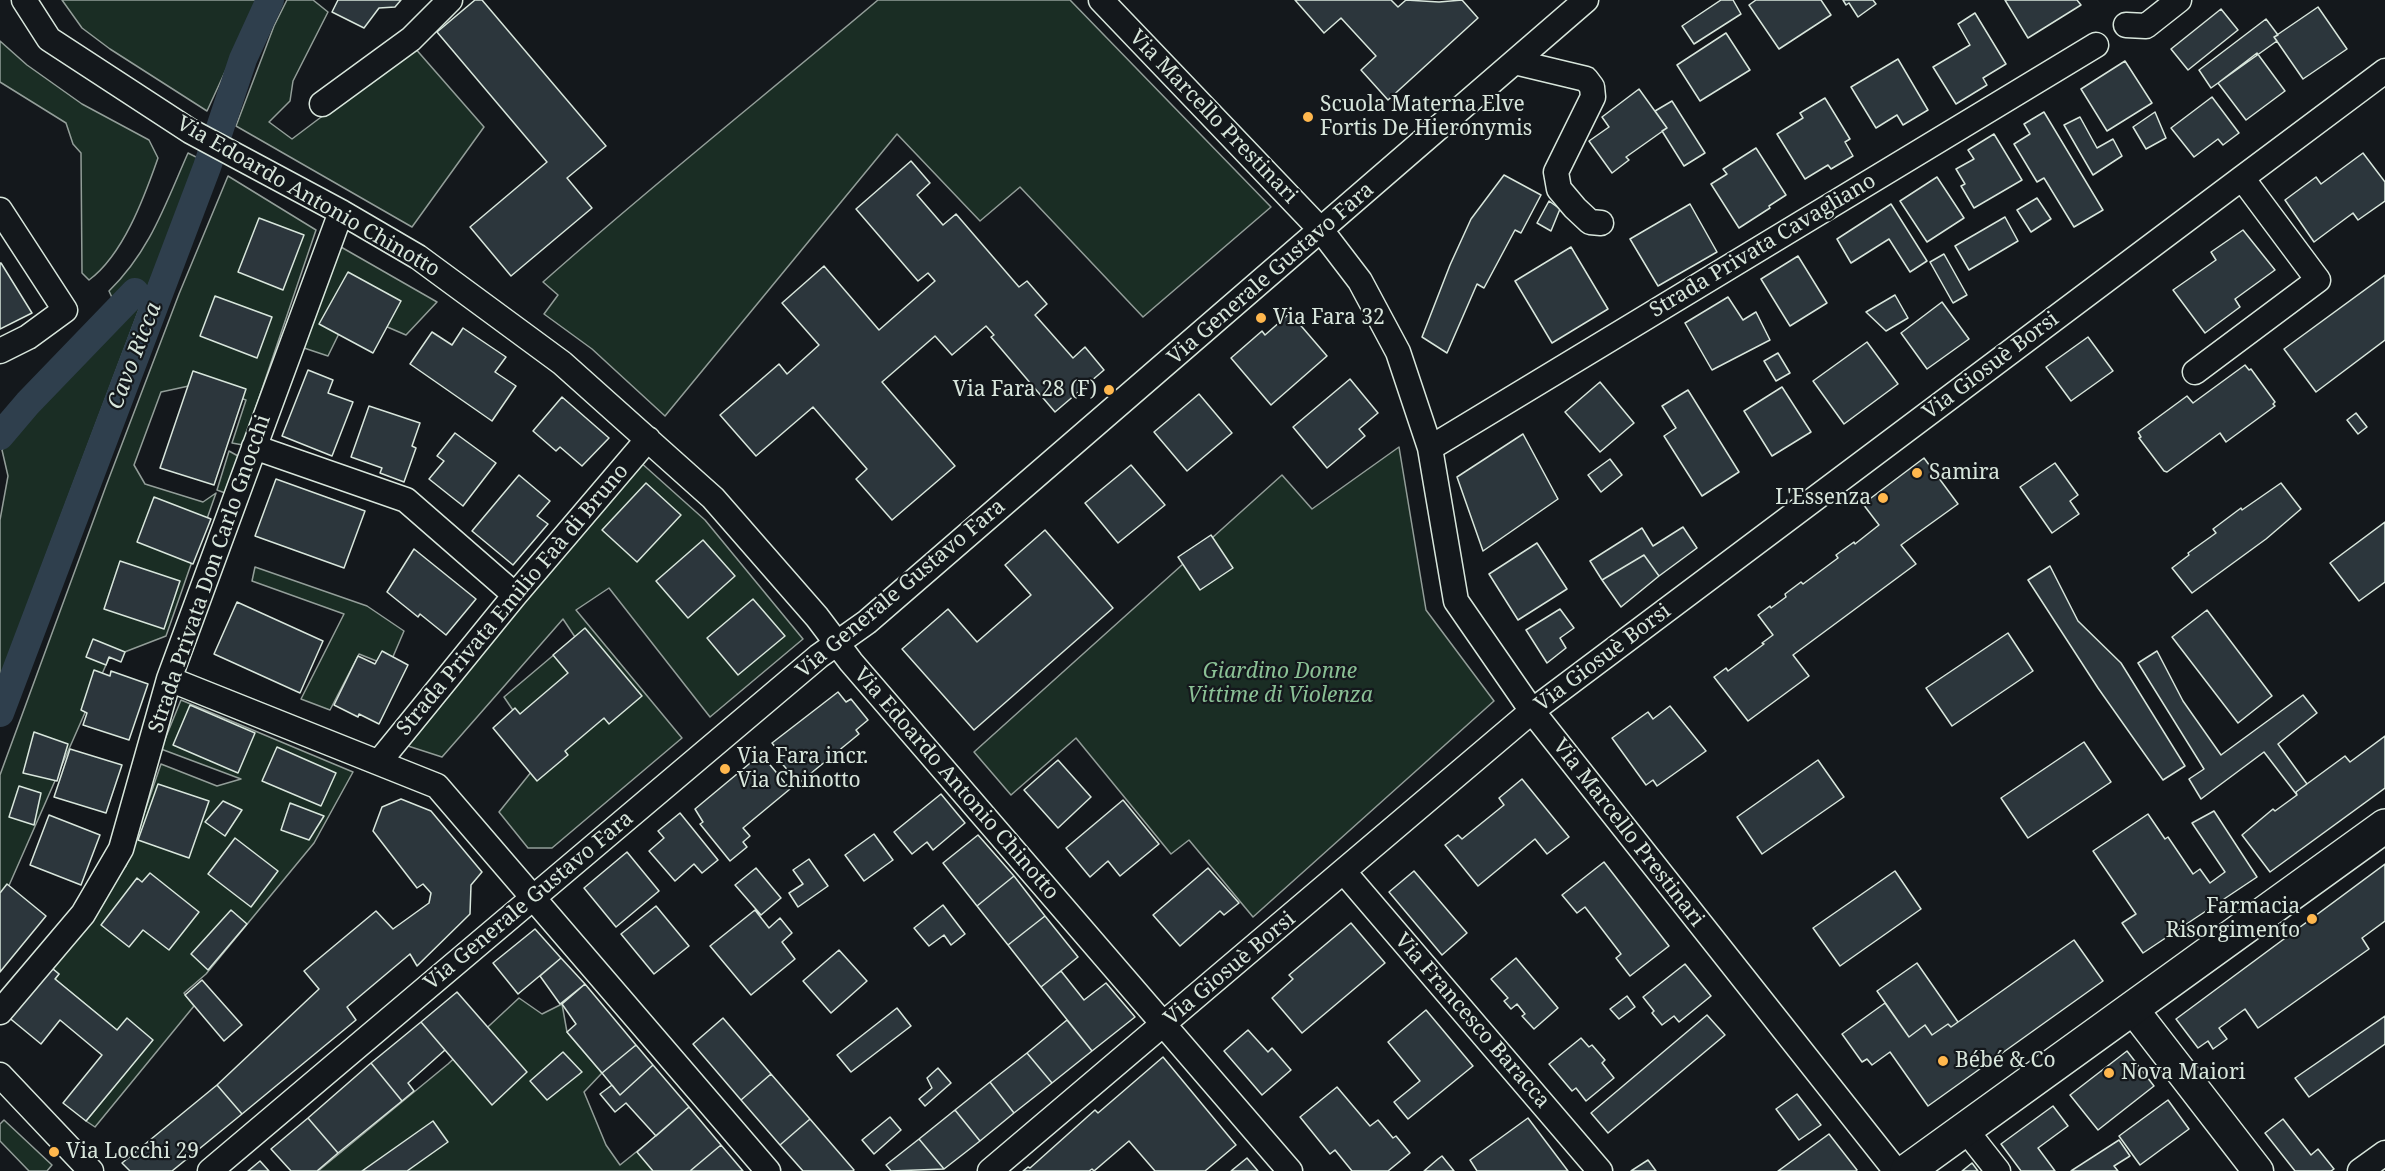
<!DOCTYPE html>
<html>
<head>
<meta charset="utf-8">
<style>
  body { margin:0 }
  canvas { display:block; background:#14181c }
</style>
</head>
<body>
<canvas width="2385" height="1171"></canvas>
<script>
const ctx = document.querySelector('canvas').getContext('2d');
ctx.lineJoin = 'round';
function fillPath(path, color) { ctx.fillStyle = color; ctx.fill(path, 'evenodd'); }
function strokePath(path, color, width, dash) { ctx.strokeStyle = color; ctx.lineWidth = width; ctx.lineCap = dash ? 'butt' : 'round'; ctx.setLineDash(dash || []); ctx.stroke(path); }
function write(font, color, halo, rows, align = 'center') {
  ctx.font = font + ' "Noto Serif",serif'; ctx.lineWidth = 4.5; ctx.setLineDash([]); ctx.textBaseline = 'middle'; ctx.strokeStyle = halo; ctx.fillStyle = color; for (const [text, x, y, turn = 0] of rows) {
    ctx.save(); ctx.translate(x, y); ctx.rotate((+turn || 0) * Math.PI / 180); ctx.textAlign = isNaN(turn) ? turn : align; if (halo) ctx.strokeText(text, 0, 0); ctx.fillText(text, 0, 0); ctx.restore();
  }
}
const green = new Path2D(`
  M62,0H258L207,111L110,49L82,28Z
  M287,0H313L328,12L293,81L290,101L269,122L292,139L414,47L484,127L412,227L236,126L274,26Z
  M878,0H1070L1271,207L1143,317L1020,187L980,221L897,134L665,416L592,349L544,314L558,295L543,282C652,185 767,94 878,0Z
  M0,41L27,65L82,104L149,140L158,158C144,198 123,255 89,280L82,273L81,153L73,144L66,123L0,82Z
  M188,153L200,159L145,294L0,678V520L8,476L2,450C35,401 82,362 121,317L109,291C150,251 165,205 188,153Z
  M228,176L316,230L243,445L232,443L246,400L198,384L161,392L134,465L145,484L203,502L216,493L166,636L109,658L7,890L0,898V775L106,486L179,294Z
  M341,247L437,302L406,335L350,311L328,356L304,348Z
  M1399,447L1426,610L1494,701L1253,917L1189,840L1171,854L1076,738L1011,795L974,752L1282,475L1312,509Z
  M229,451L238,456L225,493L217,490Z
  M639,461L705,520L803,639L710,717L609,588L576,610L682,738L552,848H528L499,812L544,756L504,697L575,637L563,619L442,757L408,746Z
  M255,567L367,606L404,631L389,666L359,654L330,710L301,699L344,614L252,581Z
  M181,700L353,772L314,843L206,974L184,993L194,1006L95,1127L86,1121L152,1040L117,1030L55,979L59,974L48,965L126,866L161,764L217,786L241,779L161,749Z
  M519,998L542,1014L562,1004L567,1032L602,1073L584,1092L606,1145L620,1165L656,1136L689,1171H318L448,1064Z
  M4,1120L52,1165L47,1171H29L0,1141V1124Z`);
fillPath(green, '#1a2d24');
strokePath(green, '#939e99', 1.5);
strokePath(new Path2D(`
  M0,436L28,403L135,292
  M0,713L207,167L243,59L270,0`), '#2f3f4d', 28);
const building = new Path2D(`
  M338,0H401L395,7L379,8L364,28L332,12Z
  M475,0H482L606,146L567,178L592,208L511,276L470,227L547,162L437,32Z
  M1295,0H1391L1398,7L1406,0L1439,2L1462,0L1478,18L1388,100L1361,70L1376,56L1341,18L1324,33Z
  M1721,0H1733L1741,14L1694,44L1682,26Z
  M1756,0H1821L1831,15L1779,49L1749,5Z
  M1843,0H1873L1876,4L1858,17L1849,3L1846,5Z
  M2005,0H2077L2081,5L2028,38Z
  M2318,7L2347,49L2303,79L2274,37Z
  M2221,9L2238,30L2188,70L2171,49Z
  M1975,13L2006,64L1983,78L1987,85L1956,104L1933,67L1970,45L1958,24Z
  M2266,19L2278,35L2274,37L2277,41L2211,88L2199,70Z
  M1726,33L1750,70L1700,101L1677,65Z
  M2257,53L2285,91L2246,120L2218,83Z
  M1898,59L1928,110L1903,125L1897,115L1876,128L1851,87Z
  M2125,61L2152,103L2107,131L2081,89Z
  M1639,89L1667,128L1626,157L1629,160L1612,173L1589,141L1609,127L1602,117Z
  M2212,97L2239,133L2223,145L2218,139L2194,157L2171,128Z
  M1825,98L1850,139L1845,142L1853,156L1831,169L1828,165L1805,179L1777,134L1803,118L1800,113Z
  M1672,101L1705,153L1684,166L1662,131L1667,128L1655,111Z
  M2044,112L2103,210L2074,227L2044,178L2037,182L2014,144L2030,134L2024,124Z
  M2155,112L2166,138L2146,149L2133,127Z
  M2080,117L2097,148L2113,139L2122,156L2093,175L2064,125Z
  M1994,134L2022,180L1974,208L1961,186L1965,184L1956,169L1974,159L1968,150Z
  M1756,148L1786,195L1769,206L1770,208L1739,228L1711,184L1727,174L1723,169Z
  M2363,153L2385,182V201L2358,220L2353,213L2314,242L2285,200L2316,177L2321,184Z
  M911,161L930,183L917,195L943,225L956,214L1019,287L1027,281L1047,304L1035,315L1073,358L1085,347L1104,370L1055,412L991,337L994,335L986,326L952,355L935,336L882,382L955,466L892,520L856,479L867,469L813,407L756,456L720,415L779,364L787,374L819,345L782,303L824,266L879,330L935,281L928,273L918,281L856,209Z
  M1504,175L1541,195L1521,233L1515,230L1484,288L1477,284L1447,353L1422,337L1450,265L1471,219Z
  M1937,177L1964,218L1927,242L1900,201Z
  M2037,198L2051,219L2031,232L2017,210Z
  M1549,201L1560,209L1551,231L1537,223Z
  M1690,204L1717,252L1658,286L1630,239Z
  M1891,204L1927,261L1910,272L1889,239L1851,263L1837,239Z
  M2005,217L2018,241L1969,270L1955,246Z
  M259,218L304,235L283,290L238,272Z
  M2243,230L2275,270L2235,299L2240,307L2205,333L2173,290L2216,260L2211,252Z
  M1571,247L1608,309L1552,343L1515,281Z
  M1944,254L1967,295L1953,303L1930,262Z
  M1798,256L1827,303L1790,326L1761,279Z
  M0,263H1L32,313L0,329Z
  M348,272L401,301L373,353L319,324Z
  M2385,275V340L2316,392L2284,349Z
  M1895,295L1908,318L1886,331L1866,312Z
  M215,296L272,317L257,358L200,336Z
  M1728,297L1743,320L1756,312L1770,340L1712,370L1685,323Z
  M1942,302L1969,339L1927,369L1901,333Z
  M1290,313L1327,356L1271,405L1231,358L1262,331L1265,335Z
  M463,328L506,357L495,372L516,386L492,421L410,364L432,332L452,345Z
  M2088,337L2113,371L2071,401L2046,367Z
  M1867,342L1898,384L1844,424L1813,381Z
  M1778,353L1790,373L1776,381L1764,361Z
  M2245,365L2249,370L2251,369L2275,402L2273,404L2275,406L2226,442L2220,433L2167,472L2164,471L2139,438L2141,437L2138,432L2187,396L2193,403Z
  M308,370L333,380L328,393L353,402L332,456L282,436Z
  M193,371L246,389L214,485L160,468Z
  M1350,379L1378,413L1359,429L1365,436L1327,468L1293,427Z
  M1600,382L1634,423L1600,452L1565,412Z
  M1782,387L1811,432L1772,456L1744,411Z
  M1688,390L1739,472L1702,496L1664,436L1676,428L1662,406Z
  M1199,394L1232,433L1187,471L1154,432Z
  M562,397L609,438L582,466L560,447L556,451L533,431Z
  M369,406L420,423L412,446L416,448L404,482L380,473L382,468L351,457Z
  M2356,413L2367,427L2358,434L2347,420Z
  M455,433L496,463L463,506L429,479L444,461L437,456Z
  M1523,434L1558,499L1483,551L1457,477Z
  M1924,458L1958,504L1901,545L1916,564L1793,655L1809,676L1748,721L1714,677L1726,668L1728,671L1764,644L1762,643L1773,635L1758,615L1770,606L1771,608L1786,597L1785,594L1801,582L1803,584L1838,558L1836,555L1854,542L1855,544L1879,525L1863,504Z
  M1610,459L1622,475L1601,492L1588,475Z
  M2055,463L2078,495L2070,501L2079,514L2052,533L2020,487Z
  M1131,465L1165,505L1118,543L1085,503Z
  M519,475L550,501L537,516L548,524L513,565L472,531Z
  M276,479L365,511L344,568L255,536Z
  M646,483L681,515L637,562L602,530Z
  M2281,483L2301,509L2266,539L2192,593L2172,568L2189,555L2188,553L2216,533L2213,529L2241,508L2242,510Z
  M154,497L211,519L193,564L137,542Z
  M2385,522V582L2359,601L2330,563Z
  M1683,527L1697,548L1659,576L1644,555L1602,580L1590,561L1642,528L1653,546Z
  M1045,530L1113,608L974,730L902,649L948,609L977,642L1031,595L1005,565Z
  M1211,535L1233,568L1200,590L1178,557Z
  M703,540L735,576L688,618L656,581Z
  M1537,543L1567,589L1518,620L1489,574Z
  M414,549L476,599L446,635L420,614L418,617L387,592Z
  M1644,555L1659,576L1621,607L1602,580Z
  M120,561L180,581L164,629L104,609Z
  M2050,566L2078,621L2121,663L2185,766L2163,780L2098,688L2028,580Z
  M753,599L785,636L738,675L707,638Z
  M237,602L323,641L300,693L214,654Z
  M1560,609L1574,628L1560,638L1566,648L1547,663L1526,630Z
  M2207,610L2272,696L2238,723L2172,637Z
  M585,628L642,696L609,724L604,718L565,751L568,755L537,781L493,728L515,708L520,714L568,673L553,655Z
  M2008,633L2033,671L1952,726L1926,688Z
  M93,639L125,652L121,662L109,657L106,665L86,657Z
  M382,651L408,665L379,724L359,714L358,717L334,705L358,656L375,664Z
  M2157,651L2183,701L2221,755L2303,695L2317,713L2278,744L2307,784L2296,792L2297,795L2264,752L2201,799L2189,779L2204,769L2138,663Z
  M94,670L110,676L111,671L148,684L129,740L83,725L87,713L81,710Z
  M838,692L846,702L851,699L868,720L856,730L859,734L799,783L777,758L781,754L772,743Z
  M190,705L255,733L238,773L173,745Z
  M1670,706L1706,751L1657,786L1653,780L1646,785L1612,738L1648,712L1653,719Z
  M34,732L68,744L57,781L23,773Z
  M2385,736V788L2270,872L2242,835L2273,809L2275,811L2297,795L2296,792L2345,756L2350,762Z
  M2084,742L2111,782L2028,838L2001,798Z
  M277,747L336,773L321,806L262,781Z
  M70,749L122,765L106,813L54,797Z
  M761,754L790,789L743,828L750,836L743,842L747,847L730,861L700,824L703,822L695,809Z
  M1058,760L1091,797L1058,828L1024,790Z
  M1818,760L1844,797L1762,854L1737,817Z
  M1522,779L1569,837L1547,854L1535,839L1478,886L1445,845L1458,835L1462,839L1504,805L1499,798Z
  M158,784L209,801L189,858L138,840Z
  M19,786L41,793L34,825L9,817Z
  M941,794L965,823L933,850L927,842L912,854L894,832Z
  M401,799L431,811L482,872L471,885L470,914L417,966L410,954L347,1007L356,1020L242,1114L217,1085L319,989L304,971L376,911L393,929L429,903L431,893L423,884L417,888L373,831L382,807Z
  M1123,800L1159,844L1120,876L1108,861L1090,877L1066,848Z
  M223,801L242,810L225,836L205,822Z
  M290,803L324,816L309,840L281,830Z
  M2214,811L2257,877L2143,953L2122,923L2136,914L2093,851L2148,814L2165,839L2168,837L2193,874L2200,869L2210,883L2225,872L2192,823Z
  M680,813L718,860L702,873L694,864L675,881L649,851L664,838L658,831Z
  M49,815L100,835L81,885L30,865Z
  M874,834L893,860L864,881L845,855Z
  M978,835L1014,876L977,906L943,863Z
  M235,838L278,871L251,907L208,874Z
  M627,852L659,891L616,927L584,888Z
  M809,859L828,886L798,907L789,893L803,884L793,870Z
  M1604,862L1669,946L1630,976L1616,958L1621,954L1585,907L1577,913L1562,895Z
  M2385,864V921L2362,938L2369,949L2258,1028L2245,1009L2219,1028L2227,1039L2213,1049L2208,1041L2198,1048L2176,1019Z
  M756,868L781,898L761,915L735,885Z
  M1208,868L1239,903L1224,915L1220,911L1180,946L1153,915Z
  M1414,871L1467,933L1442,955L1389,892Z
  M1895,871L1921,909L1840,966L1813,928Z
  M150,873L199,912L169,950L143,930L129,947L101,925L137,878L142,882Z
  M1014,876L1045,916L1008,945L977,906Z
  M7,884L46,916L0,972V893Z
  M943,905L965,934L951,945L944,935L929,946L914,928Z
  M656,906L689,946L654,974L621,934Z
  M231,910L247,924L208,970L191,954Z
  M755,910L769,928L780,918L792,933L782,942L795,959L751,995L710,946Z
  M1045,916L1078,957L1041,987L1008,945Z
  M1351,923L1385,963L1302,1033L1272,998L1293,979L1289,975Z
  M535,929L561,958L518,994L493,963Z
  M2074,940L2103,981L1928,1106L1890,1052L1872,1065L1867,1059L1862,1062L1842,1034L1885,1003L1909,1037L1925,1025L1932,1035L1948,1024L1951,1027Z
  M839,950L867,981L831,1013L803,981Z
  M561,958L585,984L560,1004L540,976Z
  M1516,958L1558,1008L1534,1029L1522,1016L1525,1014L1517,1004L1511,1009L1504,1001L1508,998L1491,979Z
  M1917,963L1958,1022L1951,1027L1948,1024L1932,1035L1925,1025L1909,1037L1877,991Z
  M1685,964L1711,996L1679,1022L1674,1016L1662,1025L1652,1013L1654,1011L1643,997Z
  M48,965L59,974L55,979L117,1030L127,1018L153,1040L86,1121L63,1103L102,1055L60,1020L41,1044L7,1016Z
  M1061,971L1084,1000L1106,983L1135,1017L1092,1051L1041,987Z
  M202,980L242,1025L224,1041L185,995Z
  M585,984L636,1045L602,1073L567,1032L576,1024L562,1004Z
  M457,992L527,1072L492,1105L421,1022Z
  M1627,996L1635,1007L1619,1019L1610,1009Z
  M897,1008L911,1026L851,1072L837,1055Z
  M1426,1010L1473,1066L1408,1119L1394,1102L1420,1081L1388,1042Z
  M1707,1015L1725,1035L1608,1133L1591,1113Z
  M2385,1016V1044L2309,1097L2295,1078Z
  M723,1018L771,1074L741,1100L693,1044Z
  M1067,1020L1092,1051L1052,1083L1027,1053Z
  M421,1022L445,1050L408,1083L414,1091L402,1101L371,1063Z
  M1248,1030L1268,1052L1272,1048L1291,1070L1262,1095L1224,1051Z
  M1581,1038L1589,1047L1592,1045L1605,1060L1602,1063L1614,1078L1586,1101L1576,1088L1572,1091L1549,1064Z
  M636,1045L653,1065L620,1095L602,1073Z
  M2127,1051L2154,1086L2098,1130L2070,1095Z
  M563,1052L582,1072L547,1100L530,1081Z
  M1027,1053L1052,1083L1014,1113L990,1082Z
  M1163,1057L1236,1145L1205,1171H1155L1129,1141L1094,1171L1092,1169L1089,1171H1023L1028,1167L1030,1168L1095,1110L1098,1113Z
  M371,1063L402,1101L338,1153L308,1118Z
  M653,1065L689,1107L656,1136L626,1103L615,1112L600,1094L612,1085L620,1095Z
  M938,1068L951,1083L925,1106L919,1099L932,1088L927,1078Z
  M771,1074L810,1119L780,1145L741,1100Z
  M990,1082L1014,1113L980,1141L955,1110Z
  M217,1085L242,1114L172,1171H130L122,1163Z
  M1337,1087L1370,1126L1378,1120L1393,1138L1396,1136L1410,1153L1388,1171H1352L1335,1150L1330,1154L1300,1117Z
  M1797,1094L1821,1125L1799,1140L1776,1109Z
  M2168,1100L2189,1129L2140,1165L2119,1136Z
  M2053,1106L2068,1126L2038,1148L2055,1171H2021L2001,1144Z
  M689,1107L721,1145L690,1171H653L637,1152Z
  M955,1110L980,1141L944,1169L919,1139Z
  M890,1117L901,1130L874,1154L862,1140Z
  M308,1118L338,1153L317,1171H291L271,1149Z
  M1528,1118L1568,1171H1477L1470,1160Z
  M810,1119L854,1170L853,1171H803L780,1145Z
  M2283,1119L2311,1155L2318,1149L2334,1169L2331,1171H2295L2265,1133Z
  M433,1121L448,1142L407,1171H362Z
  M1829,1134L1857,1170L1856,1171H1778Z
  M919,1139L944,1169L891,1171L886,1165Z
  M2119,1140L2130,1156L2114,1166L2118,1171H2071Z
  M721,1145L743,1171H690Z
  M1442,1156L1454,1171H1424L1438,1159Z
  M1247,1158L1258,1171H1231Z
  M1648,1160L1656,1171H1631Z
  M260,1161L269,1171H248Z
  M1972,1163L1978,1171H1962Z`);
fillPath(building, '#2c363c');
strokePath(building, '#d8e6dc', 1.5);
const minor = new Path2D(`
  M24,0L49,39L190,131L341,212L418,257L562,363L713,498L817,617L851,662L1290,1171
  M1101,0L1321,230L1360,281L1398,352L1430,448L1456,601L1532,711L1896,1171
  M2126,25L2146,26L2179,0
  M1515,62L1586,79L1592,87L1593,97L1556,172L1559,189L1575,208L1590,222L1601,223
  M322,104L411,39L450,0
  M0,210L65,310L28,337L0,351
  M2195,372L2318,280L2242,178L2385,71
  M254,447L406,500L515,595
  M1430,448L2096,45
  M169,679L437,786L768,1171
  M379,762L515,595L648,439
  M1344,872L1600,1171
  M0,1012L83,914L121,849L169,679L341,212
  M0,1075L91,1171
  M1965,1129L1998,1171
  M210,1171L819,656L867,622L1586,0
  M990,1171L1532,711L2242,178
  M2360,1171L2385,1153`);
const tertiary = new Path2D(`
  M2132,1008L2258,1171`);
const secondary = new Path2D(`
  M1907,1171L2385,826`);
strokePath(minor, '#d8e6dc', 27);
strokePath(tertiary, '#d8e6dc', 33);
strokePath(secondary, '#d8e6dc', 36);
strokePath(minor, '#14181c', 24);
strokePath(tertiary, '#14181c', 30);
strokePath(secondary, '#14181c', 33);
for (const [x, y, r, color] of [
  [1308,117,6,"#ffb74d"],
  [1261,318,6,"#ffb74d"],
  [1109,390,6,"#ffb74d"],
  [1917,473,6,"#ffb74d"],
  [1883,498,6,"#ffb74d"],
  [725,769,6,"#ffb74d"],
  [2312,919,6,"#ffb74d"],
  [1943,1061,6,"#ffb74d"],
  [2109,1073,6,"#ffb74d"],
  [54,1152,6,"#ffb74d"]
]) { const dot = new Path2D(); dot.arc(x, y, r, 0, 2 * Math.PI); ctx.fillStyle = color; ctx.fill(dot); strokePath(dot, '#14181c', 2); }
write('21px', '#d8e6dc', '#14181c', [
  ["Scuola Materna Elve",1320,105],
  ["Fortis De Hieronymis",1320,129],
  ["Via Fara 32",1273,318],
  ["Via Fara 28 (F)",1097,390,"right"],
  ["Samira",1929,473],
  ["L'Essenza",1871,498,"right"],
  ["Via Fara incr.",737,757],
  ["Via Chinotto",737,781],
  ["Farmacia",2300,907,"right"],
  ["Risorgimento",2300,931,"right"],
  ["Bébé & Co",1955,1061],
  ["Nova Maiori",2121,1073],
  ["Via Locchi 29",66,1152]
], 'left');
write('21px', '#d8e6dc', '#14181c', [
  ["Via Marcello Prestinari",1213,117,46],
  ["Via Edoardo Antonio Chinotto",308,197,30],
  ["Strada Privata Cavagliano",1763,246,-31],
  ["Via Generale Gustavo Fara",1271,274,-41],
  ["Via Giosuè Borsi",1991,366,-37],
  ["Strada Privata Don Carlo Gnocchi",210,574,-71],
  ["Via Generale Gustavo Fara",901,589,-40],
  ["Strada Privata Emilio Faà di Bruno",513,600,-50],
  ["Via Giosuè Borsi",1603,658,-37],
  ["Via Edoardo Antonio Chinotto",956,784,49],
  ["Via Marcello Prestinari",1628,833,52],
  ["Via Generale Gustavo Fara",529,901,-40],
  ["Via Giosuè Borsi",1230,969,-40],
  ["Via Francesco Baracca",1472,1021,49]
]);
write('italic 21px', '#8ac095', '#14181c', [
  ["Giardino Donne",1280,672],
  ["Vittime di Violenza",1280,696]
]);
write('italic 22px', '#d8e6dc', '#14181c', [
  ["Cavo Ricca",135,356,-69]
]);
</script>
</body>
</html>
